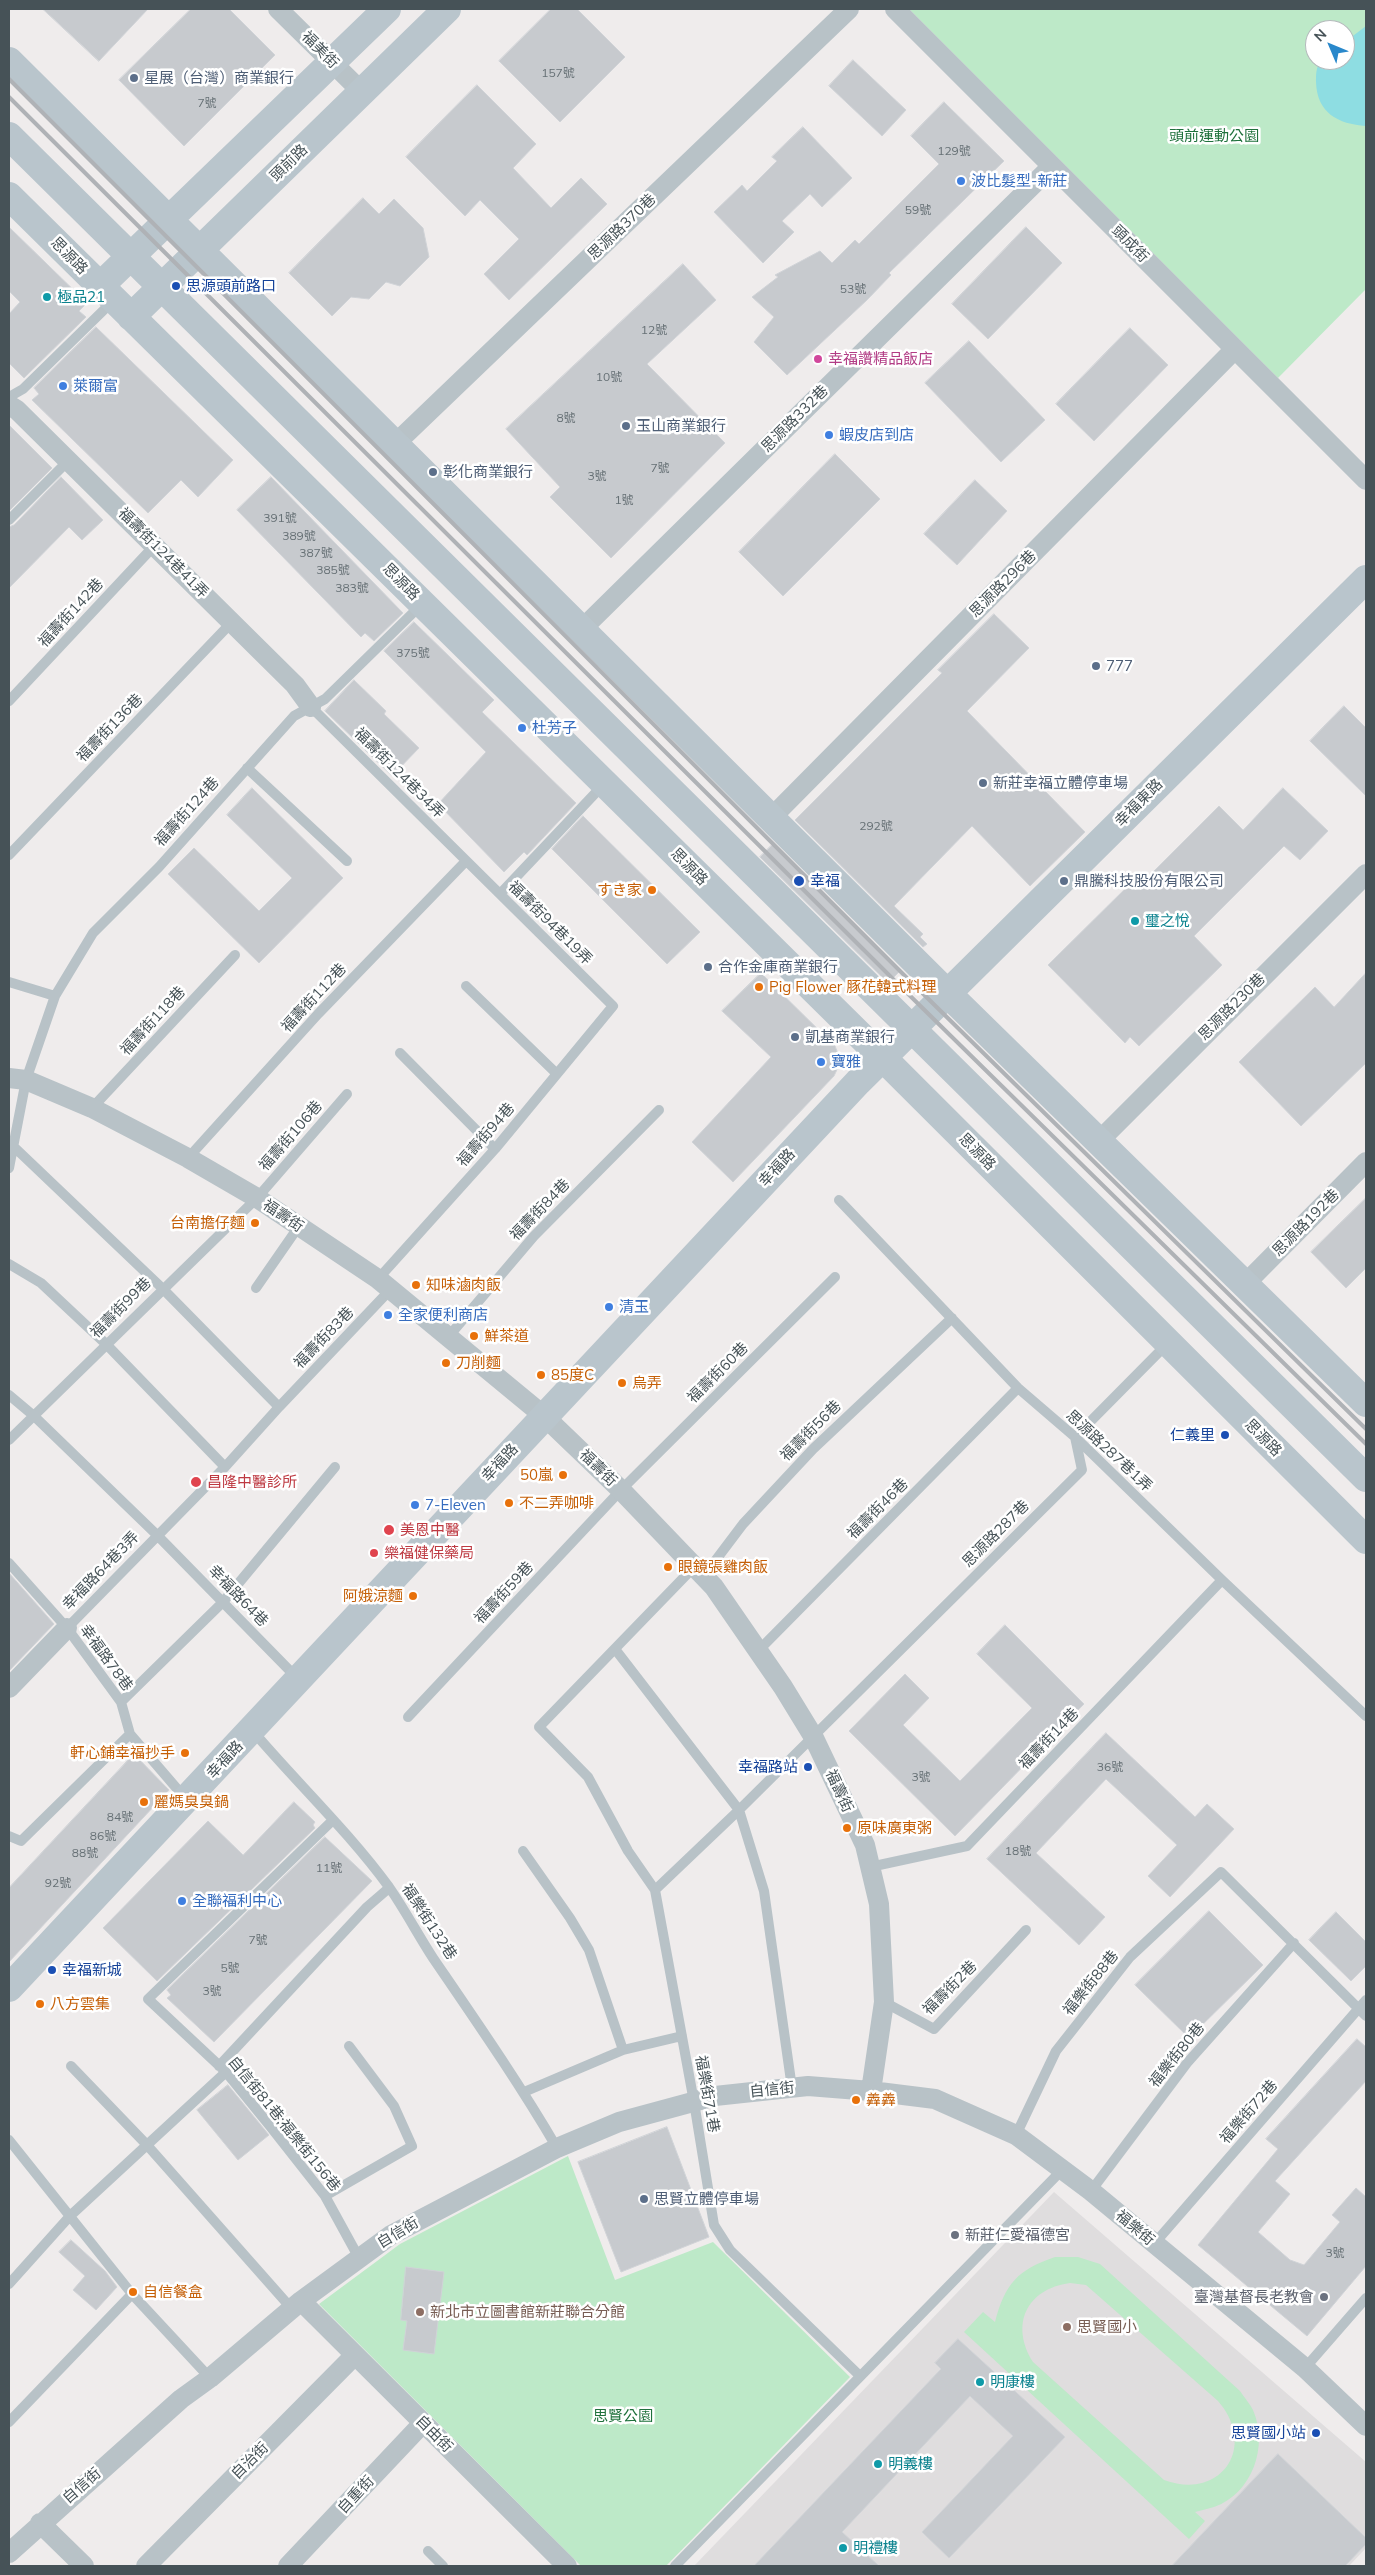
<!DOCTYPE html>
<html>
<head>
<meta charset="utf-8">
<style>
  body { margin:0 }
  #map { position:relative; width:1375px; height:2575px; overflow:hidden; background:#efecec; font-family:Mulish,sans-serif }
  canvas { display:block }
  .frame { position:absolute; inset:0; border:10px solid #465257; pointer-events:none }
  .north { position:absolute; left:1305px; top:20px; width:50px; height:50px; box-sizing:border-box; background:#fff; border:1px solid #b5babc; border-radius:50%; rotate:315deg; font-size:14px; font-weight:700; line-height:20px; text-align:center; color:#465257 }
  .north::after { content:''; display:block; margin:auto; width:18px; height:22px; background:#2988cb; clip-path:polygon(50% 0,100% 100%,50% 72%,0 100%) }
</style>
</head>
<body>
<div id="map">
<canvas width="1375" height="2575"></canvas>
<div class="frame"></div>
<div class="north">N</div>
</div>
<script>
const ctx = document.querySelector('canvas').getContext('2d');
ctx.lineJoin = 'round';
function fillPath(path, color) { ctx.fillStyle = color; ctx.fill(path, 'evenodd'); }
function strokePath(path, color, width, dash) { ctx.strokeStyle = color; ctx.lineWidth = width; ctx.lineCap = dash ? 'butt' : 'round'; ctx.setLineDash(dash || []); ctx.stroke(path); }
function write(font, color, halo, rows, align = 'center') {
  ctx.font = font + ' Mulish,"Noto Sans TC","Noto Sans JP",sans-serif'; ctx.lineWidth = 5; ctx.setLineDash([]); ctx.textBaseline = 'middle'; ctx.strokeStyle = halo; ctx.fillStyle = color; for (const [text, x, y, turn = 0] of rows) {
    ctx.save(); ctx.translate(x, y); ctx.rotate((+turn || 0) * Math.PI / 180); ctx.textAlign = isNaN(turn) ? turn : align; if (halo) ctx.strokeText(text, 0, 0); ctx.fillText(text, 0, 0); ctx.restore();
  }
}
fillPath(new Path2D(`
  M1054,2192L1366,2462V2548L1349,2566H694Z`), '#dfddde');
fillPath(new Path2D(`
  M909,9H1366V289L1278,378ZM1315,30H1345V60H1315Z
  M568,2156L615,2280L713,2242L850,2377L666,2566H581L319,2304L400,2244Z
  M1055,2257H1078L1100,2264L1240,2391C1244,2397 1250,2404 1253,2410C1269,2446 1252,2494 1214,2507C1208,2509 1202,2510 1195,2512L1205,2521L1189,2539L964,2332L983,2312L995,2322C1005,2284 1017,2270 1055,2257ZM1070,2283L1086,2285L1218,2401C1258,2447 1221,2501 1164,2480L1033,2362C1010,2325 1026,2289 1070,2283Z`), '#bde9c8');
fillPath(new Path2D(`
  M1366,26V126C1338,124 1317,113 1316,82C1316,73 1316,68 1321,60H1345V42Z`), '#8edde2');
const building = new Path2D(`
  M43,9H148L99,61Z
  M191,9H229L275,55L184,146L119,80Z
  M551,9H577L625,57L560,122L499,61Z
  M853,60L906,110L882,136L829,86Z
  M477,85L536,144L513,168L551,208L581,178L607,204L509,300L484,274L519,239L480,200L465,216L406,157Z
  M944,102L1004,161L889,273L891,275L867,300L787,375L754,342L774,317L752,297L778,277L775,275L820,251L832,263L855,240L859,244L939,164L911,136Z
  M803,127L852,178L822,207L810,194L782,221L794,232L763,263L714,212L742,185L747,191L777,161L772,157Z
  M363,198L379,214L394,199L423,228L429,257L400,286L386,282L369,299L351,297L332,316L289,273Z
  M9,227L87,303L79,311L86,317L24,378L9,363V314L20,302L9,291Z
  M1026,227L1062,263L988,339L952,304Z
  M683,264L716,300L647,364L725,443L611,558L550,497L560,487L506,429Z
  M96,327L233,460L198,497L181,480L148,513L32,400L39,394L34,388Z
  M1130,328L1168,365L1094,441L1056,404Z
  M969,341L1045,420L1001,462L925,383Z
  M9,425L52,468L9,511Z
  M835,454L880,499L783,596L739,552Z
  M61,477L103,520L82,540L69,527L9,588V527L14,525Z
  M271,477L403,613L374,641L365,633L361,637L237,510Z
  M975,480L1007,511L957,565L924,534Z
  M994,614L1029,648L967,711L1085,832L1030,886L972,826L894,906L923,934L920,937L927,944L923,947L795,820L942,673L938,670Z
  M414,622L494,700L482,712L576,803L527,855L524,852L504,872L438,804L486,752L384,651Z
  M354,680L386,711L384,714L419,748L392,776L325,711Z
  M1344,706L1366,728V796L1310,741Z
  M252,788L343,878L259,963L168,874L194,848L259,911L292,878L227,815Z
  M1283,788L1328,831L1300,860L1284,846L1194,936L1222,965L1139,1046L1130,1037L1125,1043L1048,965L1136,878L1141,884L1219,806L1243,830Z
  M583,816L700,932L667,964L552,849Z
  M774,843L901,970L888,983L760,857Z
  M761,973L835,1046L841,1061L834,1076L733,1182L692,1142L771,1057L722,1011Z
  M1366,973V1063L1301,1126L1239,1062L1315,987L1334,1007Z
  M1366,1198V1268L1346,1288L1311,1252Z
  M9,1573L54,1624L9,1671Z
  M1005,1625L1084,1704L955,1836L849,1731L905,1674L929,1698L903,1725L960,1781L1032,1708L977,1654Z
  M1106,1733L1195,1817L1207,1804L1234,1829L1170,1897L1148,1876L1177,1845L1106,1779L1036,1853L1105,1917L1079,1945L987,1859Z
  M134,1754L169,1790L9,1962V1888Z
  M294,1802L315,1822L313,1825L315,1828L157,1981L103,1928L208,1821L243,1855Z
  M325,1837L372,1881L214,2042L167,1998L171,1995L167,1990Z
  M1209,1911L1263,1965L1189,2038L1135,1985Z
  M1336,1912L1366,1942V1966L1351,1981L1309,1940Z
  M1357,2039L1366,2047V2081L1275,2181L1290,2194L1258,2232L1290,2260L1304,2265L1340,2222L1332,2215L1356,2188L1366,2197V2266L1307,2336L1198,2245L1278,2149L1266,2139Z
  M228,2085L269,2135L238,2160L197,2110Z
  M667,2127L709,2237L621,2272L578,2162Z
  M71,2240L105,2271L117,2287L96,2310L73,2290L85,2276L59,2252Z
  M406,2267L444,2272L434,2354L403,2350L407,2321L401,2320Z
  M958,2339L1065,2437L949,2558L922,2532L1013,2436L970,2396L842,2532L879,2566H754L941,2369L935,2363Z
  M1278,2454L1366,2538V2544L1345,2566H1172Z`);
fillPath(building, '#c7cace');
strokePath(building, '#d0d3d7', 1);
strokePath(new Path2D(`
  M9,397L23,389L113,301
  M9,520L68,461
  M9,701L155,545
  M311,707L613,1006L495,1149L378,1279
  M247,768L347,861
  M9,855L232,622
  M500,894L604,784
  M9,982L55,996
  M466,986L557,1074
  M400,1053L495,1149
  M92,1108L235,955
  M13,1146L162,1288L279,1407
  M188,1158L318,1014L466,861
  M9,1168L26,1080L55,996L93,933L159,867L294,716L325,699L422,604
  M839,1200L1018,1388L1075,1437L1222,1580L1366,1716
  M9,1264L41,1283L106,1344L225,1467
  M256,1288L299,1226
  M449,1336L534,1236L659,1110
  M9,1395L34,1416L157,1535L297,1678
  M9,1440L257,1198L347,1094
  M9,1563L67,1628L121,1702L130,1734L185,1798
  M694,1567L539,1727L588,1777L628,1851L655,1890L694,2102L714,2225L730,2250L860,2376
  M703,1577L743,1524L813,1449L952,1318
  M67,1628L225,1467L279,1407L390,1290
  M615,1649L739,1810L764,1891L792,2088
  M758,1651L1018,1388
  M121,1702L223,1602L335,1467
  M408,1717L621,1490L835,1277
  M252,1730C297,1783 348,1831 389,1887C405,1910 418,1935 433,1958C476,2021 519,2083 557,2148
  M333,1820L148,1999L226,2072L270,2126L325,2196L359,2258
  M9,1836L21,1841L130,1734
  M523,1851L570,1918L589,1950L623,2050
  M870,1867L967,1846L1222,1580
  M655,1890L739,1810L1082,1470L1075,1437L1167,1344
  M884,2002L934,2029L1026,1930
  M71,2066L147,2145L292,2309
  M219,2066L367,1907L389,1888
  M524,2092L623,2050L682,2036
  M1016,2135L1056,2051L1130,1957L1221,1872L1366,2016
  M9,2140L132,2294L210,2378
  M1091,2191L1187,2063L1294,1943
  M325,2196L412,2146L394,2106L349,2046
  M1154,2244L1366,2000
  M9,2284L70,2216L226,2072
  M1305,2368L1366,2298
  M9,2422L132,2294
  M428,2551L443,2566
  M675,2566L1062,2170`), '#b8c2c7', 10);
strokePath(new Path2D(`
  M278,9L362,92
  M895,9L1366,480
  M9,405L17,410L295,685L311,707
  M394,445L849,9
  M581,630L1052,166
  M771,818L1235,349
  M9,1078L26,1080L92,1108L188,1158L257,1198L378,1279L544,1416L621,1490L714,1587L783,1687L813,1736L865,1845L879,1904L884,2002L871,2091
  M1099,1141L1366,874
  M1245,1284L1366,1162
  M9,1688L67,1628
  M301,2301L567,2566
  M40,2523L84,2566
  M9,2553L181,2399L210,2378L301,2301L391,2235L557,2148L619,2122L715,2096L808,2086L871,2091L935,2099L1016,2135L1091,2191L1305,2368L1366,2426
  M146,2566L355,2355
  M288,2566L423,2423`), '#b8c2c7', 20);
strokePath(new Path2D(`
  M9,61L947,993L1366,1403
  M9,136L1366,1478
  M9,196L882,1057L1366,1540
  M100,286L387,9
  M131,317L447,9
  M9,1988L858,1082L1366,579`), '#b9c5cc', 28);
strokePath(new Path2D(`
  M9,79L905,976L1366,1429
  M9,97L897,983L1366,1444`), '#afb2b6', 4);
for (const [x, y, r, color] of [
  [134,78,5,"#5c6f8a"],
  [961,181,5,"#3f7fe0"],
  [176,286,5,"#1a4fb4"],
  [47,297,5,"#0f9aa8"],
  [818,359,5,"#d1479c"],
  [63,386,5,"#3f7fe0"],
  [626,426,5,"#5c6f8a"],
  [829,435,5,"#3f7fe0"],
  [433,472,5,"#5c6f8a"],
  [1096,666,5,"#5c6f8a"],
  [522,728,5,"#3f7fe0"],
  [983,783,5,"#5c6f8a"],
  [799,881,6,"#1a4fb4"],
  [1064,881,5,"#5c6f8a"],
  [652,890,5,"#e8710a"],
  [1135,921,5,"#0f9aa8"],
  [708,967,5,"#5c6f8a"],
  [759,987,5,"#e8710a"],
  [795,1037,5,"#5c6f8a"],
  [821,1062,5,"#3f7fe0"],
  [255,1223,5,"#e8710a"],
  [416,1285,5,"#e8710a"],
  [609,1307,5,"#3f7fe0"],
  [388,1315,5,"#3f7fe0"],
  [474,1336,5,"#e8710a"],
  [446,1363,5,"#e8710a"],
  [541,1375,5,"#e8710a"],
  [622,1383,5,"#e8710a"],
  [1225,1435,5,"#1a4fb4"],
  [563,1475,5,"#e8710a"],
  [196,1482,6,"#e0444e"],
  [509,1503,5,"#e8710a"],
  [415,1505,5,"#3f7fe0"],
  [389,1530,6,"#e0444e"],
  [374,1553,5,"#e0444e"],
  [668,1567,5,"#e8710a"],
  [413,1596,5,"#e8710a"],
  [185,1753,5,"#e8710a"],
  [808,1767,5,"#1a4fb4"],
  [144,1802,5,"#e8710a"],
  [847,1828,5,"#e8710a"],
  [182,1901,5,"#3f7fe0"],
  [52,1970,5,"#1a4fb4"],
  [40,2004,5,"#e8710a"],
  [856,2100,5,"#e8710a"],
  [644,2199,5,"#5c6f8a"],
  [955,2235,5,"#6b7280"],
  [133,2292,5,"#e8710a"],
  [1324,2297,5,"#6b7280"],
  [420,2312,5,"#8d6e63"],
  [1067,2327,5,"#8d6e63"],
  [980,2382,5,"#0f9aa8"],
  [1316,2433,5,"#1a4fb4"],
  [878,2464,5,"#0f9aa8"],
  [843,2548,5,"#0f9aa8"]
]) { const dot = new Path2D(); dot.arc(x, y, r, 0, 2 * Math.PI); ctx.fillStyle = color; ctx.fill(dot); strokePath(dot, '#fff', 2); }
write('12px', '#667075', null, [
  ["157號",558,73],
  ["7號",207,103],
  ["129號",954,151],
  ["59號",918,210],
  ["53號",853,289],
  ["12號",654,330],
  ["10號",609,377],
  ["8號",566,418],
  ["7號",660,468],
  ["3號",597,476],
  ["1號",624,500],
  ["391號",280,518],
  ["389號",299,536],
  ["387號",316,553],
  ["385號",333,570],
  ["383號",352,588],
  ["375號",413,653],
  ["292號",876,826],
  ["36號",1110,1767],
  ["3號",921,1777],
  ["84號",120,1817],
  ["86號",103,1836],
  ["18號",1018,1851],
  ["88號",85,1853],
  ["11號",329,1868],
  ["92號",58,1883],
  ["7號",258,1940],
  ["5號",230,1968],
  ["3號",212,1991],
  ["3號",1335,2253]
]);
write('15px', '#465257', '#fff', [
  ["福美街",320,50,45],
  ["頭前路",289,163,-44],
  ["思源路370巷",622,227,-44],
  ["頭成街",1130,244,45],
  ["思源路",69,256,45],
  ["思源路332巷",795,419,-45],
  ["福壽街124巷41弄",163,553,45],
  ["思源路",401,582,45],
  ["思源路296巷",1003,584,-45],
  ["福壽街142巷",71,613,-47],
  ["福壽街136巷",110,728,-46],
  ["福壽街124巷34弄",399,773,45],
  ["幸福東路",1139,803,-45],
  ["福壽街124巷",187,812,-48],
  ["思源路",689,867,45],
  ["福壽街94巷19弄",550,923,45],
  ["福壽街112巷",314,998,-47],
  ["思源路230巷",1232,1007,-45],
  ["福壽街118巷",153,1021,-47],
  ["福壽街94巷",486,1135,-49],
  ["福壽街106巷",291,1136,-49],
  ["思源路",977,1152,45],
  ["幸福路",777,1168,-47],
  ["福壽街84巷",540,1210,-46],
  ["福壽街",283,1216,34],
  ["思源路192巷",1306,1223,-45],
  ["福壽街99巷",121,1308,-45],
  ["福壽街83巷",324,1338,-46],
  ["福壽街60巷",718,1373,-45],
  ["福壽街56巷",811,1431,-45],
  ["思源路",1263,1438,45],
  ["思源路287巷1弄",1109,1451,43],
  ["幸福路",500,1463,-47],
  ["福壽街",598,1468,44],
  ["福壽街46巷",878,1509,-45],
  ["思源路287巷",996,1534,-45],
  ["幸福路64巷3弄",101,1571,-46],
  ["福壽街59巷",504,1593,-47],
  ["幸福路64巷",238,1596,46],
  ["幸福路78巷",106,1658,54],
  ["福壽街14巷",1049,1739,-46],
  ["幸福路",225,1760,-47],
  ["福壽街",839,1791,65],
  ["福樂街132巷",429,1922,57],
  ["福樂街88巷",1091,1983,-51],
  ["福壽街2巷",950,1988,-45],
  ["福樂街80巷",1177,2055,-51],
  ["自信街",772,2090,-6],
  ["福樂街71巷",707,2094,80],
  ["福樂街72巷",1249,2112,-49],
  ["自信街81巷;福樂街156巷",284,2124,51],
  ["福樂街",1135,2228,40],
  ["自信街",398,2233,-31],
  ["自由街",434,2434,45],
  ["自治街",250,2461,-45],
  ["自信街",82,2486,-41],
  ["自重街",356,2495,-47]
]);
write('15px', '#4e5e75', '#fff', [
  ["星展（台灣）商業銀行",144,78],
  ["玉山商業銀行",636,426],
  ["彰化商業銀行",443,472],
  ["777",1106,666],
  ["新莊幸福立體停車場",993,783],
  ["鼎騰科技股份有限公司",1074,881],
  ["合作金庫商業銀行",718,967],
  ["凱基商業銀行",805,1037],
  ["思賢立體停車場",654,2199]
], 'left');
write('15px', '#1f713c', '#fff', [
  ["頭前運動公園",1214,136],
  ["思賢公園",623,2416]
]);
write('15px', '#366cbe', '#fff', [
  ["波比髮型-新莊",971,181],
  ["萊爾富",73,386],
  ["蝦皮店到店",839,435],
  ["杜芳子",532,728],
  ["寶雅",831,1062],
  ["清玉",619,1307],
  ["全家便利商店",398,1315],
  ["7-Eleven",425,1505],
  ["全聯福利中心",192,1901]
], 'left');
write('15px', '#164399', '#fff', [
  ["思源頭前路口",186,286],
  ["幸福",810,881],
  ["仁義里",1215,1435,"right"],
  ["幸福路站",798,1767,"right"],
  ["幸福新城",62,1970],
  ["思賢國小站",1306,2433,"right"]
], 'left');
write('15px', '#0d838f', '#fff', [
  ["極品21",57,297],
  ["璽之悅",1145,921],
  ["明康樓",990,2382],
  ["明義樓",888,2464],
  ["明禮樓",853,2548]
], 'left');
write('15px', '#b23c85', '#fff', [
  ["幸福讚精品飯店",828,359]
], 'left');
write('15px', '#c56008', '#fff', [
  ["すき家",642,890,"right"],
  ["Pig Flower 豚花韓式料理",769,987],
  ["台南擔仔麵",245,1223,"right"],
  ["知味滷肉飯",426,1285],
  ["鮮茶道",484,1336],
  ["刀削麵",456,1363],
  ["85度C",551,1375],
  ["烏弄",632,1383],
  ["50嵐",553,1475,"right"],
  ["不二弄咖啡",519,1503],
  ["眼鏡張雞肉飯",678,1567],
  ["阿娥涼麵",403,1596,"right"],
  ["軒心鋪幸福抄手",175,1753,"right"],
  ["麗媽臭臭鍋",154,1802],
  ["原味廣東粥",857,1828],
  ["八方雲集",50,2004],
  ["羴羴",866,2100],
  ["自信餐盒",143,2292]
], 'left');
write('15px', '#be3a42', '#fff', [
  ["昌隆中醫診所",207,1482],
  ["美恩中醫",400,1530],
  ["樂福健保藥局",384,1553]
], 'left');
write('15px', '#5b616d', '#fff', [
  ["新莊仁愛福德宮",965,2235],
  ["臺灣基督長老教會",1314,2297,"right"]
], 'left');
write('15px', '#785e54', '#fff', [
  ["新北市立圖書館新莊聯合分館",430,2312],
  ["思賢國小",1077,2327]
], 'left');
</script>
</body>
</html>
